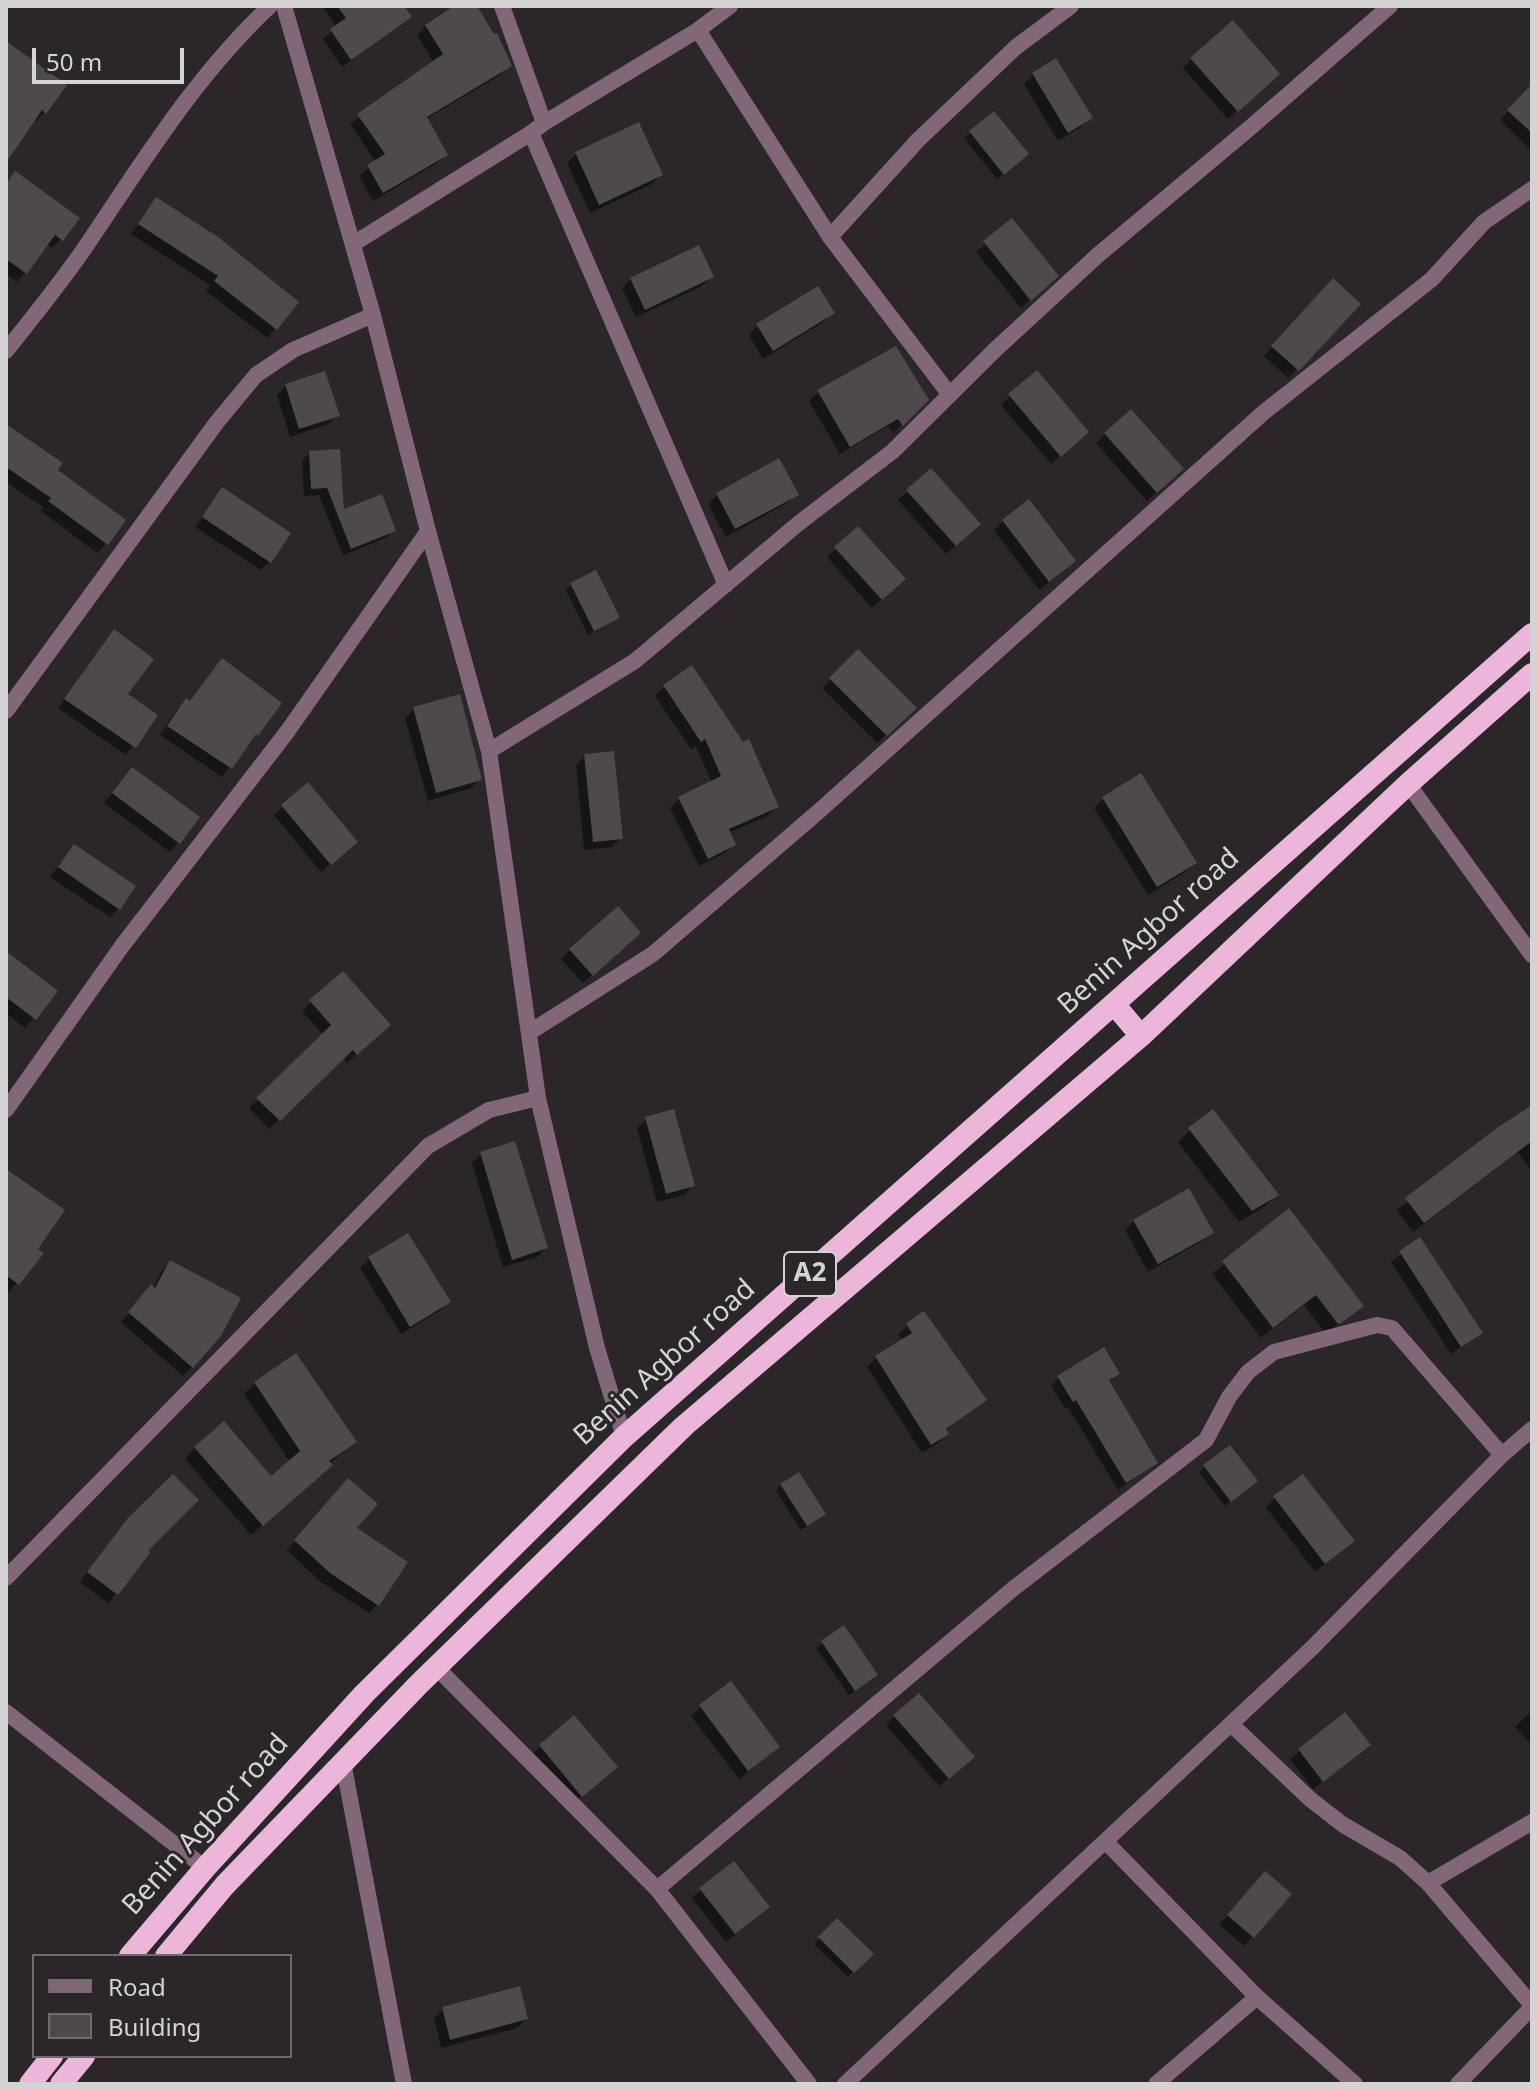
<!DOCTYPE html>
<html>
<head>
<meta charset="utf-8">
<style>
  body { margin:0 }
  #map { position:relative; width:1538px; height:2090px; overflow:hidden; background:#2a2629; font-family:"Noto Sans",sans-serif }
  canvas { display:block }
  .frame { position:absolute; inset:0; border:8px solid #d6d3d5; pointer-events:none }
  .legend { position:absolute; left:32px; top:1954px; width:260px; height:104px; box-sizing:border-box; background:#2a2629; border:2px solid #6f6b6e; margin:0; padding:10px 14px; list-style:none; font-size:24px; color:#d6d3d5 }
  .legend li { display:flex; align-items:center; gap:16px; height:40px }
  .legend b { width:40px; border:2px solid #6f6b6e }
  .scale { position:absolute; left:32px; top:48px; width:152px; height:36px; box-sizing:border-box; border:4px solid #d6d3d5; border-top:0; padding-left:10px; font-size:24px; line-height:28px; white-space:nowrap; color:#d6d3d5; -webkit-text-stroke:6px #2a2629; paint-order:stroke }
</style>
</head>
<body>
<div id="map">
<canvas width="1538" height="2090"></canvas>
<div class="frame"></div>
<ul class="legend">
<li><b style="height:10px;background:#826779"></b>Road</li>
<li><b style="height:22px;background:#4e494c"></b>Building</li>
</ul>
<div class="scale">50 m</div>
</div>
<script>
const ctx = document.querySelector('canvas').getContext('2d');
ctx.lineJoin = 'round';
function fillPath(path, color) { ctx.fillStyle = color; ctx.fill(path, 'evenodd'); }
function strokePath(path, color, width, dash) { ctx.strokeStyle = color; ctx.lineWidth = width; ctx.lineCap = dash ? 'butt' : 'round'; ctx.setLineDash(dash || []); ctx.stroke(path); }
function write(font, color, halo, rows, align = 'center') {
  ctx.font = font + ' "Noto Sans",sans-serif'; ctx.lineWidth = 6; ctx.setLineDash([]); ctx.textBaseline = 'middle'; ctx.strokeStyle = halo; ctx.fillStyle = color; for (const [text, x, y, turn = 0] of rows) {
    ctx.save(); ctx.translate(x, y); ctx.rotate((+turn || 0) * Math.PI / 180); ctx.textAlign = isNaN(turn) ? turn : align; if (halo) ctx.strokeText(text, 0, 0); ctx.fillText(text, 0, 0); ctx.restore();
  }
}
fillPath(new Path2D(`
  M322,6H402L410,17L342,67L323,39L337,27Z
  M458,6H474L509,66L500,75L426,119L446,154L437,163L373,201L359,176L376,162L350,124L434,63L417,35L426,26Z
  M6,44L45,112L36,121L33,119L6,157Z
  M1191,59L1269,82L1228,119L1183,68Z
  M1056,61L1090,118L1081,127L1058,141L1024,84L1033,75Z
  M1532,87V151L1500,120Z
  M994,113L1021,159L997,179L964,138Z
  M576,154L661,174L652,184L590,213L567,163Z
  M16,174L61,239L52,248L46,244L17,282L6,274V184Z
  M156,200L275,329L267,338L206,291L210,285L131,234Z
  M1012,221L1047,285L1021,308L976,252Z
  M711,277L702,286L636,317L622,288L631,279Z
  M1324,290L1358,304L1288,378L1264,356Z
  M832,313L823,322L763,359L749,335L757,326Z
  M286,386L337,415L328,424L290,437L277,395Z
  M818,392L926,400L893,433L888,426L840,454L809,401Z
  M1010,396L1077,441L1051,464L1001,405Z
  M1131,411L1173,477L1147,501L1096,443Z
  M6,427L55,470L106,544L97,553L41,511L43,507L6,482Z
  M309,453L342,512L394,530L386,538L343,555L319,495L304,496L302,461Z
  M931,471L970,533L946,554L898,500Z
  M223,490L270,561L261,570L195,527Z
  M796,494L787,503L726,537L708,504L717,495Z
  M1003,521L1065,570L1039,590L994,530Z
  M836,549L894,588L872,608L827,557Z
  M571,585L618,617L588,635L566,590Z
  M106,640L126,695L156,715L126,755L58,708Z
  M858,652L905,717L877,743L822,688Z
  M214,670L256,734L222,777L160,735L177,710L186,701L189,703Z
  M664,687L777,807L768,816L728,833L734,844L725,853L699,866L670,808L679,799L712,783L696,746L691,749L655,696Z
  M414,709L480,779L471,788L428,801L405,718Z
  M585,756L621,838L612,847L584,850L576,765Z
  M132,769L197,818L170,852L104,803Z
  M1103,799L1194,863L1185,872L1148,895L1094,808Z
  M283,806L346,851L321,872L274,815Z
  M74,846L119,908L110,917L50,877Z
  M630,942L583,983L561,959L570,950Z
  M6,953L55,991L25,1028L6,1013Z
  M311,1002L379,1034L347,1063L343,1057L269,1129L249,1108L323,1035L302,1011Z
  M1532,1107V1172L1518,1152L1413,1232L1397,1210Z
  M646,1119L693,1185L684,1195L657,1202L637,1128Z
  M1190,1130L1277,1195L1264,1207L1239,1222L1178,1142Z
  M481,1154L546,1248L537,1257L503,1267L472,1163Z
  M6,1172L35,1249L41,1253L8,1293L6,1291Z
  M1289,1211L1361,1305L1326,1334L1304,1305L1261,1338L1212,1274Z
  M1134,1221L1211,1232L1202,1241L1148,1272L1125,1230Z
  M1419,1240L1480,1332L1451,1354L1391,1262Z
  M369,1259L448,1302L439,1311L401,1334L360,1268Z
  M170,1263L192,1367L183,1376L121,1322L153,1288L161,1272Z
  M923,1313L984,1400L945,1431L947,1434L938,1443L922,1453L867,1367L876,1358L903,1341L898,1334Z
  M296,1356L354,1442L251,1535L185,1459L195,1448L271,1478L290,1462L244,1394L255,1384Z
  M1117,1373L1110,1381L1156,1462L1118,1490L1068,1407L1065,1408L1051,1386L1059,1378Z
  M1204,1467L1250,1486L1225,1506L1199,1472Z
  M781,1485L824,1514L801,1530L776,1491Z
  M340,1489L378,1604L369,1613L321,1582L287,1550Z
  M1275,1498L1352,1541L1315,1572L1266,1507Z
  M118,1531L147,1553L108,1603L80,1582Z
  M844,1628L870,1680L849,1695L816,1648Z
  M730,1684L778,1747L739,1779L691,1716Z
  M1532,1711V1745L1515,1727Z
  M1345,1714L1359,1753L1313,1789L1290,1759Z
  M895,1716L963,1766L939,1786L886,1725Z
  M574,1718L606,1776L572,1804L531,1755Z
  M1256,1883L1289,1895L1244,1946L1219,1925Z
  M701,1890L768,1907L726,1942L692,1898Z
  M837,1920L871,1954L848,1977L814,1944Z
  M443,2009L526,2019L517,2028L441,2048L434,2018Z`), '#0007');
fillPath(new Path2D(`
  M337,6H404L412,17L351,60L330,29L346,18Z
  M454,6H477L494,34L497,33L512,66L427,117L448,155L383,193L367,165L385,154L357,114L443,54L425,25Z
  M1233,20L1280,74L1238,112L1190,58Z
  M6,41L67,85L46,114L42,110L6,163Z
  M1056,58L1093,118L1068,133L1032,73Z
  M1532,84V133L1507,110Z
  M994,111L1029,154L1004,175L969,131Z
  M639,122L663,175L599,205L575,152Z
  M15,171L80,218L63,241L55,235L27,274L6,259V184Z
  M156,197L218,237L299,302L277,330L214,281L218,276L138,224Z
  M1012,218L1059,276L1031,301L983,241Z
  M699,245L714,277L645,310L630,278Z
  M1333,278L1361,304L1299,371L1271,346Z
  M818,286L835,313L773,351L756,324Z
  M896,346L929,400L903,426L898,419L850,447L817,390Z
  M1037,370L1089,432L1061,457L1008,394Z
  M325,371L340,416L299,429L285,384Z
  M1131,409L1184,469L1157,493L1104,433Z
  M6,424L63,463L58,470L126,520L108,545L48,501L51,498L6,467Z
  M340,449L344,509L382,494L396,531L351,549L327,488L311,489L309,451Z
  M779,458L799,495L735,529L716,493Z
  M931,468L981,524L956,546L906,490Z
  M222,487L291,533L271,563L202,517Z
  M1029,499L1076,561L1049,582L1002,520Z
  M858,526L906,579L882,600L834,547Z
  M596,570L620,618L594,631L570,583Z
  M114,629L154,659L128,694L158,715L136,748L64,699Z
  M858,649L917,708L887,736L829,678Z
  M222,658L282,703L258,736L256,734L232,769L167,726L186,698L190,701Z
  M692,665L743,742L749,739L779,807L729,829L736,845L708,859L678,797L721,776L705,739L701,742L663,685Z
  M460,694L482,780L436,793L413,707Z
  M614,751L623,839L593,842L584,754Z
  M132,767L200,817L180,844L112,793Z
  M1141,773L1197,863L1157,887L1102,797Z
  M308,782L358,842L331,865L281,805Z
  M74,844L136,886L120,910L58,867Z
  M618,906L641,933L593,976L569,949Z
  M6,951L58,991L36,1020L6,997Z
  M343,971L391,1025L357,1055L353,1050L280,1121L256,1098L331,1025L309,1000Z
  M1532,1105V1141L1424,1223L1405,1198L1497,1128Z
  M674,1109L695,1186L666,1194L645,1117Z
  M1213,1109L1279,1195L1252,1211L1188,1128Z
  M515,1141L548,1248L512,1260L480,1152Z
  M6,1169L65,1210L38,1249L44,1253L19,1285L6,1275Z
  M1189,1188L1214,1233L1158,1264L1133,1220Z
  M1289,1208L1364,1306L1341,1323L1338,1324L1316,1295L1273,1328L1222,1261Z
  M408,1233L451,1302L410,1327L368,1257Z
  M1420,1237L1483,1333L1461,1347L1399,1251Z
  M170,1260L241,1298L221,1336L193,1368L128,1312L151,1284L155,1288Z
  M924,1311L987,1400L946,1429L949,1434L931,1445L875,1356L912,1333L906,1323Z
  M1104,1347L1120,1374L1109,1380L1158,1463L1126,1483L1076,1400L1073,1402L1057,1376Z
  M296,1353L357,1442L329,1461L333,1465L263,1526L194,1447L224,1421L271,1476L300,1451L254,1382Z
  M1230,1445L1258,1481L1231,1502L1203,1465Z
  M799,1472L826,1514L807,1526L780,1484Z
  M173,1474L199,1500L148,1551L150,1553L118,1595L87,1572L127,1519Z
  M1303,1474L1355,1541L1325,1564L1273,1496Z
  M348,1478L378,1504L357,1528L408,1562L379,1606L330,1573L294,1540Z
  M844,1625L878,1675L855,1691L821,1641Z
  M731,1681L780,1747L748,1771L699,1705Z
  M919,1693L975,1757L949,1779L893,1715Z
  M1345,1712L1371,1745L1323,1782L1298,1749Z
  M574,1715L618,1767L582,1797L539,1745Z
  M734,1861L770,1907L735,1934L699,1888Z
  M1265,1871L1292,1894L1254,1938L1227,1915Z
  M837,1918L874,1954L854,1973L818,1937Z
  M520,1986L528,2019L450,2040L442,2007Z`), '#4e494c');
strokePath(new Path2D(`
  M284,6L373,315L428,531L489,751L538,1098L597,1348L624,1437
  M502,6L544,123
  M698,30L830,237L950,395
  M531,133L726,585
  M830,237L918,140L1016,47L1071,6
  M353,244L531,133L544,123L698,30L730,6
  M6,351C32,318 60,284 84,249C141,165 195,76 270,6
  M6,711L217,422L256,375L293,350L373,315
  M489,751L635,661L799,523L893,451L997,348L1098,255L1251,127L1390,6
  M1408,784L1532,955
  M530,1032L653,954L818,812L1263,413L1432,279L1484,222L1532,189
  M6,1110L122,946L287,732L428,531
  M6,1578L428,1146L489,1110L538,1098
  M436,1667L657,1889L809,2084
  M6,1712L205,1868
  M1232,1725L1310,1799L1342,1824L1400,1858L1428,1883L1532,2005
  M343,1762L404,2084
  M1106,1842L1257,1997L1355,2084
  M1428,1883L1532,1822
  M657,1889L1014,1588L1206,1440L1229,1397L1248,1372L1274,1352L1377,1325L1392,1328L1502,1455
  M845,2084L1311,1649L1502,1455L1532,1429
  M1156,2084L1257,1997
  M1458,2084L1532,2007`), '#826779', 16);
strokePath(new Path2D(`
  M1114,1004L1141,1036
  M130,1956L205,1868L365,1693L624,1437L1532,634
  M166,1956L225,1885L419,1684L684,1426L1141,1036L1408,784L1532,674
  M30,2084L52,2056
  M61,2084L84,2056`), '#ecb5da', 22);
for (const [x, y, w] of [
  [810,1274,52]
]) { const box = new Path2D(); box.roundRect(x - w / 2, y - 22, w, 44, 6); ctx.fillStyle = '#2a2629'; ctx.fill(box); strokePath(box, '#d6d3d5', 2); }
write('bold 26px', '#d6d3d5', null, [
  ["A2",810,1274]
]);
write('28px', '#d6d3d5', '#2a2629', [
  ["Benin Agbor road",1149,932,-42],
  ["Benin Agbor road",665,1363,-42],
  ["Benin Agbor road",206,1825,-48]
]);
</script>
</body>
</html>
